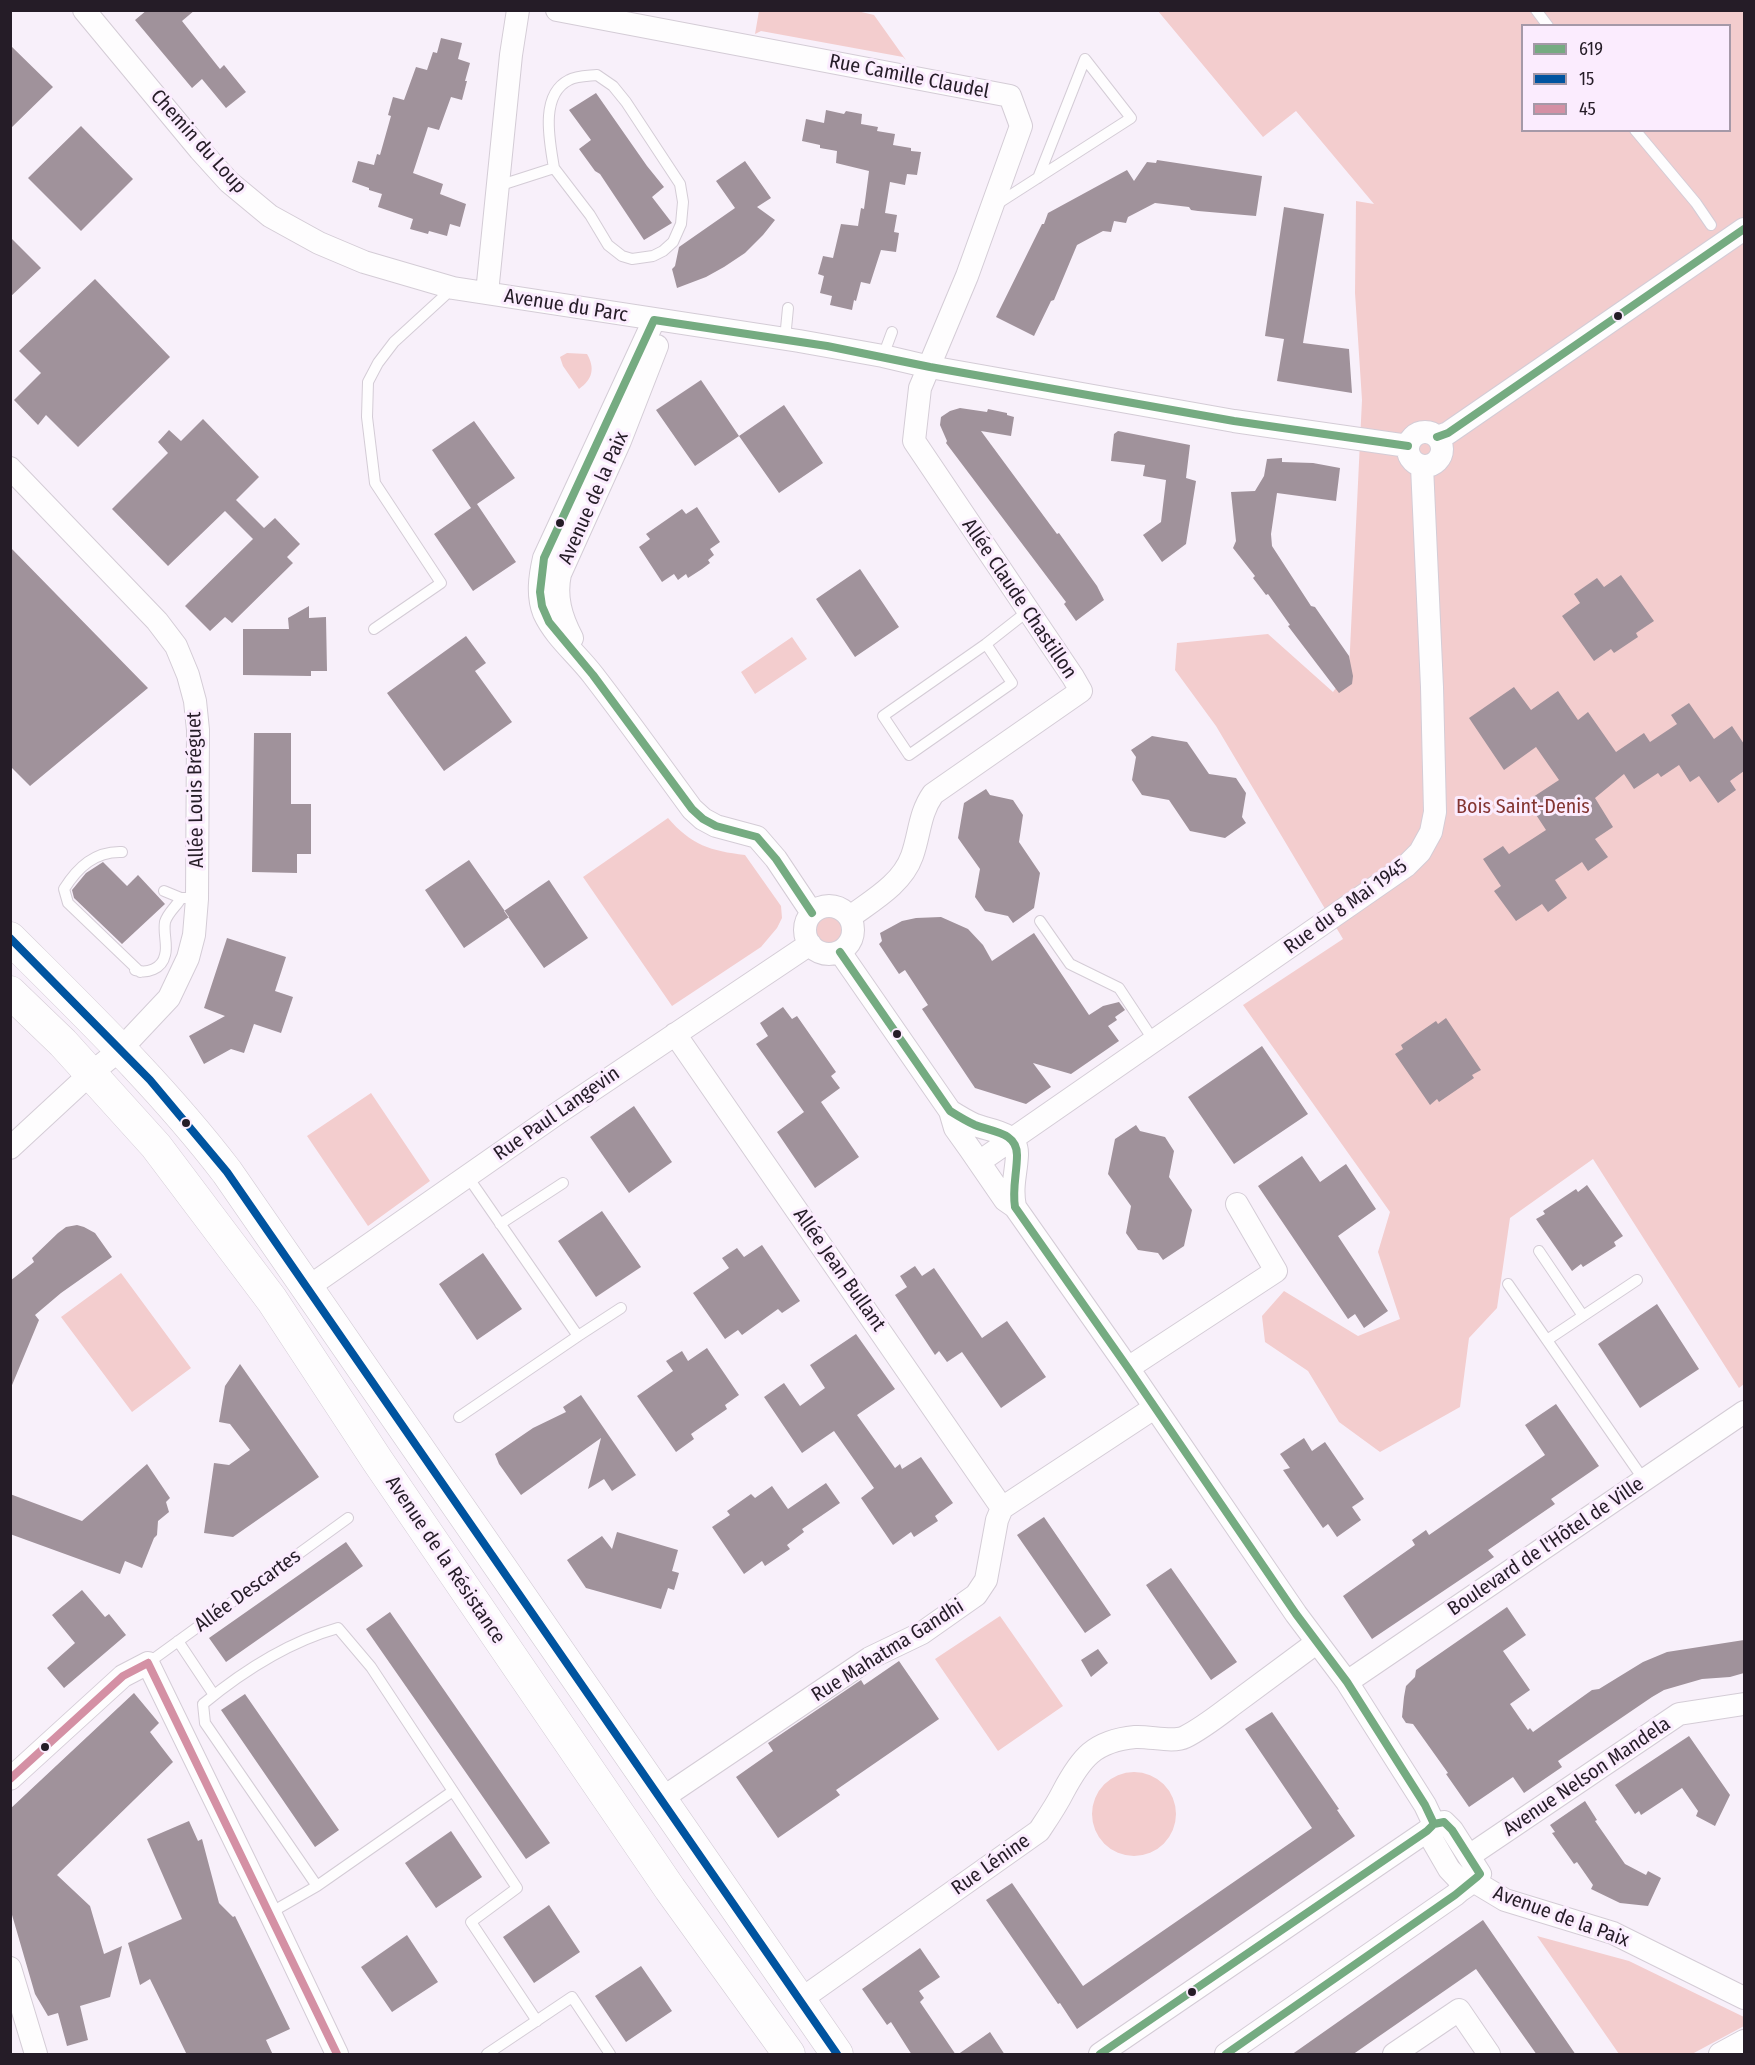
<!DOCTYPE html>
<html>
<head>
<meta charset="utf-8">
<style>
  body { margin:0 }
  #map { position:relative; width:1755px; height:2065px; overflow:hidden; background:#f8f0fa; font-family:"Fira Sans Condensed",sans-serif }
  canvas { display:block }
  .frame { position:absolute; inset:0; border:12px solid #251c27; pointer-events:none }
  .legend { position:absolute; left:1521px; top:24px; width:210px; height:108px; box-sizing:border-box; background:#fbecfe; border:2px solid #a599a8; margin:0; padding:8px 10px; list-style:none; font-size:18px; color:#251c27 }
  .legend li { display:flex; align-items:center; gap:12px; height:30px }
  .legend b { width:30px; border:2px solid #a599a8 }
</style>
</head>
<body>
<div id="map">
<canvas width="1755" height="2065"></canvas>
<div class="frame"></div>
<ul class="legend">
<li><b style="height:8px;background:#75ab81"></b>619</li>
<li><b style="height:8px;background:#0054a0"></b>15</li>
<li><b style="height:8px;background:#d490a4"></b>45</li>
</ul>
</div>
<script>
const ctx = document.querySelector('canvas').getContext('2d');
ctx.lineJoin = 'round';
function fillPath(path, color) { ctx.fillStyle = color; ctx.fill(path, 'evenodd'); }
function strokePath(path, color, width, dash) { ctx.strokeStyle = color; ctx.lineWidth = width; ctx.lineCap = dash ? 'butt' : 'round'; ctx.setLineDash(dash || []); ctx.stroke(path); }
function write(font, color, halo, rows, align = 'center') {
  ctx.font = font + ' "Fira Sans Condensed",sans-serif'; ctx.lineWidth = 6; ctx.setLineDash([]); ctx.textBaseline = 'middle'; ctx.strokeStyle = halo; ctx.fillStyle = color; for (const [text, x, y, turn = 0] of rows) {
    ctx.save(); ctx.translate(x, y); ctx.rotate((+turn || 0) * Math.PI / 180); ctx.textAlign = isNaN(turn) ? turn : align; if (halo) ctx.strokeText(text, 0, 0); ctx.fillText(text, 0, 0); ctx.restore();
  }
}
fillPath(new Path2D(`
  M759,11L853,10L874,15L906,60L903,57L761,31L755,34Z
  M1158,11H1744V1384L1739,1388L1593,1159L1510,1218L1497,1308L1469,1338L1460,1407L1380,1452L1339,1422L1308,1371L1265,1342L1262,1316L1284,1291L1358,1336L1400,1319L1378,1252L1390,1212L1243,1005L1343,939L1216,726L1175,670L1177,643L1268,634L1333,692L1349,670L1362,400L1355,293L1356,201L1374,204L1296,111L1263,137ZM1522,26H1730V130H1522Z
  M567,353L587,354C595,368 593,379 579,389L563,366L560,357Z
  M792,637L807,659L755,694L741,672Z
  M668,818C691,845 711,851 745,855L781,906L782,918L777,928L761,947L672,1006L583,877Z
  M816 930a13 13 0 1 1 26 0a13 13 0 1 1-26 0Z
  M371,1093L430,1181L368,1226L307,1136Z
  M121,1273L191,1368L132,1412L61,1317Z
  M1000,1616L1063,1706L998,1751L935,1659Z
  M1092 1814a42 42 0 1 1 84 0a42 42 0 1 1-84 0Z
  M1537,1936L1629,1961L1744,2017V2026L1692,2054H1619Z`), '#f3cdce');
fillPath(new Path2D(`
  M147,10H195L182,21L220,69L224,65L246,92L226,108L202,79L192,88L135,20Z
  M441,38L462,43L458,59L470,63L465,81H467L462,100L451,97L439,130L428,127L413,173L443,184L440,194L466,204L460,227L450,224L447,236L429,231L428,234L410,229L413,219L378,207L382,194L369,190V188L352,182L358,161L374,165L377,154L380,155L391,116L388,115L393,97L404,100L416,67L427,70L433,52L437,53Z
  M10,45L53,87L10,129Z
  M596,93L647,166L664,187L652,197L672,223L644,240L600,174L595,171L579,149L591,140L569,110Z
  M826,110L844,114L846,111L862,114L861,124L878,127L877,131L895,134L893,145L911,148V151L921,152L917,175L907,174L905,185L890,182L885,213L897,215L894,232L899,233L896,252L881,250L870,284L861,282L856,301L854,300L852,310L830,305L832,296L820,293L824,276L818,274L823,256L833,258L841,224L858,226L861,208L864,209L869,171L836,163L837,151L820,148V145L802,141L806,119L824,123Z
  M81,126L133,179L81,231L28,178Z
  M1157,160L1262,176L1256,216L1198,211L1191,210L1189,207L1155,203L1128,217L1126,223L1114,221L1111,232L1103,231L1077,245L1054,300L1051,301L1034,336L996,317L1042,224H1044L1048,213L1127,170L1134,181L1147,162L1156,163Z
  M745,161L771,198L757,207L775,220L763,235L745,253L724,267L706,277L677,288L672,269L675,266L679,247L735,208L716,181Z
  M1284,207L1324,214L1303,343L1349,349L1352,393L1277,381L1284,339L1265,336Z
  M10,237L41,268L10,297Z
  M95,279L170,357L78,447L46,415L38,425L14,400L41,373L19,351Z
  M701,380L739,436L695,466L656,410Z
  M784,405L823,463L779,493L739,436Z
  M960,408L987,412L988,409L1007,413V415L1014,417L1011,436L981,431L1057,534L1059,533L1097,586L1104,600L1076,621L1064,604L1066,602L946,443L947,441L940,425L941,417L950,411Z
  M203,419L259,477L236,500L264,528L275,518L300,544L287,557L293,563L232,623L225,617L210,631L185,606L253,539L225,511L168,566L112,509L168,453L158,442L169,430L181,441Z
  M474,421L515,478L477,504L516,562L473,591L434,534L471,508L432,450Z
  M1118,431L1190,445L1186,478L1196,481L1186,544L1162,562L1143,535L1161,522L1166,480L1143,476L1145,465L1111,461L1114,434Z
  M1282,458V462L1313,463L1340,468L1336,501L1277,493L1271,534L1272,546L1311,606L1315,607L1349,656L1353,676L1352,684L1339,693L1288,626L1290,625L1268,594L1266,595L1253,578L1255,576L1233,548L1236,541L1231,492L1255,491L1264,476L1267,459Z
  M697,507L720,542L710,549L714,555L708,560L710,563L702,569L688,578L686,574L678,580L674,574L662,582L639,547L650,539L646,534L682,509L686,514Z
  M10,547L148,688L30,786L10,766Z
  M860,569L899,627L855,657L816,599Z
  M1621,575L1654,621L1636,633L1638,637L1614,653L1611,649L1594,661L1562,616L1580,603L1574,594L1597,578L1604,587Z
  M309,606V618L326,617L327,671H311V676L243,675V629H289L288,618Z
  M466,636L486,663L475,671L512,722L444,771L387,693Z
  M1514,687L1531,710L1558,691L1578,720L1588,712L1616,752L1644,733L1650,742L1677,724L1671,715L1689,703L1714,739L1732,726L1744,744V771L1730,781L1736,790L1718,803L1699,776L1690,782L1679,765L1661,777L1658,773L1634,789L1624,774L1595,798L1613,827L1595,839L1608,857L1588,871L1582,862L1555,880L1567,898L1548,912L1542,904L1516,921L1494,891L1501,886L1483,859L1503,846L1509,854L1546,830L1527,801L1559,780L1536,747L1504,770L1469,718Z
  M254,733H291V804H311V854H297V873L252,872Z
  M1152,736L1187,742L1209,774L1236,778L1246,793L1242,817L1246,823L1225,838L1190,831L1169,800L1142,795L1132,780L1136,757L1131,750Z
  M986,789L990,795L1013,800L1023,815L1019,842L1040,873L1034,908L1013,923L1008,916L985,911L975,897L980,869L958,838L964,803Z
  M469,860L509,917L464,948L425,890Z
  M103,862L127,886L138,875L165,904L122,944L74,898L72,890L86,873Z
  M549,880L588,938L544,968L504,911Z
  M941,917L968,929L983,945L992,961L1034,933L1089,1015L1103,1006L1119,1002L1125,1010L1115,1017L1117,1020L1108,1026L1119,1041L1071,1074L1033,1063L1051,1087L1026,1104L975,1088L922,1009L928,1005L905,970L899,974L879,944L882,941L880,933L902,921L916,918Z
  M227,938L286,957L275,991L293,997L281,1033L254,1024L244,1053L231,1049L204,1064L189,1036L225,1016L204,1008Z
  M783,1007L792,1019L797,1016L836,1072L831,1076L840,1088L821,1102L859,1157L815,1188L777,1132L804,1112L756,1044L768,1036L760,1023Z
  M1446,1018L1481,1070L1472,1075L1474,1078L1439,1102L1437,1099L1430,1105L1395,1054L1403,1049L1401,1045L1436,1021L1438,1024Z
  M1262,1046L1308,1114L1234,1164L1188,1097Z
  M634,1106L672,1162L629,1193L590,1137Z
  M1136,1125L1140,1131L1165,1137L1174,1151L1169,1177L1192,1210L1184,1246L1163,1260L1158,1253L1138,1250L1126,1233L1131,1206L1108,1174L1115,1139Z
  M1302,1156L1320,1182L1346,1164L1376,1209L1338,1236L1388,1311L1364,1328L1355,1314L1348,1319L1258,1186Z
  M1587,1185L1623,1236L1614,1242L1616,1246L1583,1267L1581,1264L1572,1271L1536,1219L1545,1214L1543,1211L1576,1189L1578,1192Z
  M602,1211L641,1267L596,1297L558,1241Z
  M77,1225L84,1227L95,1233L112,1257L61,1293L35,1315L39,1320L10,1390V1281L34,1262L32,1258L58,1233L66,1227Z
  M762,1245L800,1301L782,1313L778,1309L742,1335L738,1330L725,1339L693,1293L729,1268L722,1258L737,1248L744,1257Z
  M483,1253L522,1309L477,1340L439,1284Z
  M915,1266L922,1276L934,1268L982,1338L1007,1321L1046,1377L1001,1408L962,1352L947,1362L939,1351L935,1355L895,1295L907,1287L900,1276Z
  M1657,1304L1699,1369L1640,1408L1598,1344Z
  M856,1334L895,1389L857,1415L895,1468L900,1464L902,1469L921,1457L953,1503L935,1516L938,1521L914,1537L911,1532L893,1545L861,1498L874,1488L834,1431L802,1453L764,1397L784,1383L800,1406L825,1388L810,1365Z
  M707,1348L739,1395L725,1405L727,1409L691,1434L694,1439L676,1452L637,1396L673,1371L666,1361L682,1351L688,1361Z
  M240,1364L319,1477L233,1537L204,1533L214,1463L229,1465L250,1450L230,1424L219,1422L225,1386Z
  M581,1395L636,1475L612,1491L604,1479L588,1489L601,1438L521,1495L499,1464L495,1454L533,1428L566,1412L563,1407Z
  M1556,1404L1599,1466L1551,1499L1555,1504L1488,1550L1494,1557L1372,1639L1343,1596L1415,1545L1412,1540L1426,1530L1429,1535L1545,1455L1525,1425Z
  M1304,1438L1312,1451L1325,1442L1364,1499L1352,1507L1361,1520L1337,1537L1328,1524L1323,1528L1283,1470L1290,1468L1280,1454Z
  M147,1464L170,1498L166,1502L169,1512L158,1521L157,1535L154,1538L142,1568L125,1561L120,1574L10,1534V1494L82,1521Z
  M826,1483L840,1503L802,1529L804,1532L787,1545L790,1549L765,1566L762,1561L744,1574L712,1527L730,1515L727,1511L751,1494L755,1498L772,1486L788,1509Z
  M1044,1517L1111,1615L1085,1633L1017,1535Z
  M617,1532L678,1550L672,1571L679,1573L674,1590L668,1588L661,1609L586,1588L567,1560L602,1536L612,1549Z
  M346,1542L363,1566L226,1662L209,1638Z
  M1171,1568L1237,1662L1211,1680L1146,1585Z
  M82,1590L105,1617L109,1614L126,1635L64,1688L47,1668L75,1643L52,1615Z
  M1507,1607L1526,1635L1503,1651L1530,1690L1510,1704L1528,1730L1530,1728L1533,1732L1592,1690L1599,1689L1643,1662L1667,1652L1744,1640V1673L1730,1677L1702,1679L1664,1690L1652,1697L1558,1761L1562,1767L1524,1793L1513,1777L1469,1807L1446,1774L1448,1773L1413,1724L1406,1723L1402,1717L1404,1697L1406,1686L1415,1677L1416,1670Z
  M390,1612L550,1843L526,1859L366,1629Z
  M1098,1649L1108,1663L1091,1677L1081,1660Z
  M899,1661L939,1719L836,1790L840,1795L778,1838L736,1777L773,1751L768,1743L861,1680L864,1685Z
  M134,1693L159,1723L150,1732L173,1762L57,1875L90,1906L104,1954L122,1946L110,1997L80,2006L88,2040L67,2046L58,2013L48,2016L35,1994L10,1908V1809Z
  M245,1694L339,1830L315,1847L221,1710Z
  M1272,1712L1339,1809L1337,1810L1355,1836L1077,2029L1060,2003L1058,2004L986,1900L1012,1883L1083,1986L1312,1828L1245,1729Z
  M1689,1736L1730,1795L1715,1826L1696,1816L1698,1811L1682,1788L1641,1815L1639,1811L1635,1814L1615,1785Z
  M1585,1801L1597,1820L1595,1821L1625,1864L1646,1875L1648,1871L1661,1878L1648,1906L1620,1903L1591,1889L1593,1885L1577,1862L1574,1864L1552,1833L1555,1832L1550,1825Z
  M189,1821L198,1841L202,1839L219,1903L233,1917L235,1916L290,2029L266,2040L273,2055H187L150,1979L140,1985L128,1943L182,1919L147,1839Z
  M451,1831L482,1877L436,1908L405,1863Z
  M549,1905L580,1952L534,1983L503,1937Z
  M1483,1920L1576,2055H1537L1476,1969L1352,2055H1291Z
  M407,1935L438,1982L392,2012L361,1967Z
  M920,1948L940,1977L919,1991L924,1998L920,2002L956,2055H912L891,2022L887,2025L862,1989Z
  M641,1966L672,2011L626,2042L595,1996Z
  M990,2032L1005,2055H957L983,2037Z`), '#a0929b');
const lane = new Path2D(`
  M1536,10L1548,26
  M1635,130L1696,203L1711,225
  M498,186L554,168L590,215L608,245L622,256L632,259L653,256L663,251L673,242L681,224L683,202L680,184L626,102L613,86L597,75C588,76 576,76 569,80C539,95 550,143 554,168
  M997,204L1131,118L1085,59L1038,178
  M785,339L788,308
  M883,356L892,332
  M374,629L441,583L375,483L367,417L368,382L378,363L394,342L453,288
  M986,644L1012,683L909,755L883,716L986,644L1028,611
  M122,852C95,851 78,867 64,889L68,903L140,972
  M164,891L181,898H188
  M1040,921L1070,964L1119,988L1154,1041
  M135,970C147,974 162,969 165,955C168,945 163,933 165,922C168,912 177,906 181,898
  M500,1224L563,1183
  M1539,1251L1583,1316L1637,1280
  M1508,1284L1644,1480
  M578,1336L621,1308
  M1547,1340L1583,1316
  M459,1417L578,1336L468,1177
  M178,1641L214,1695
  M148,1663L348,1518
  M453,1791L317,1886L205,1723L203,1704C243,1671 288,1642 338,1628L371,1667L517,1888L471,1922L537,2021
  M270,1913L317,1886
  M487,2054L572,1997L610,2054`);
const street = new Path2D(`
  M84,10L200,150L229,182L270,216L319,243L364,262L453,288L799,341L883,356L930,367L1234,421L1408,446
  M557,10L1010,96L1021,126L967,276L920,388L914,441L1073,677L1081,691L933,794C919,814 920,834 912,856C902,884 873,900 850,917
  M487,293L511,55L518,10
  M654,320L544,558C540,576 537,595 544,613C555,637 577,654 593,675C627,719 659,764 692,809L703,819L716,826L757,837L776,859L812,913
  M1408 449a17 17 0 1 1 34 0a17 17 0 1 1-34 0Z
  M1437,437L1448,433L1744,229
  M10,468L157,621L176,646L188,675L195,701L198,730L197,899L194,935L188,958L169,998L121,1049L90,1074L10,1148
  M572,638C561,617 555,597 560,574L620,441L657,346
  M805 930a24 24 0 1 1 48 0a24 24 0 1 1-48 0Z
  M840,952L950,1111L955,1128L970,1149L1005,1200L1015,1207
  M675,1034L1002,1508
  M950,1111C958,1116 966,1121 975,1125C990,1131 1018,1131 1017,1155C1016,1175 1011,1186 1015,1207L1128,1368L1296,1614L1347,1682L1425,1805L1434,1824
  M979,1162L1406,866L1420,852L1431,832L1435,812L1432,687L1422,466
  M307,1288L558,1113L810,944
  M1128,1368L1276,1271L1237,1204
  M1347,1682L1744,1412
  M10,1779L123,1676L148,1663L270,1913L337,2054
  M661,1799L870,1658L922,1633L976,1595L986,1580L997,1520L1002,1508L1154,1408
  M1427,1831L1449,1869L1465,1886
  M1469,1856L1679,1714L1744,1704
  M1475,1882L1505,1900L1613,1933L1744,1998
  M10,1968L36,2054
  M800,2000L1039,1831C1047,1819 1056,1806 1063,1792C1081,1758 1094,1741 1135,1737C1150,1736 1173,1743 1185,1737C1203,1728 1219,1715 1235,1703C1262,1683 1289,1663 1316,1643
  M1100,2054L1427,1831L1434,1824L1444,1822L1452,1830L1480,1874C1473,1884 1463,1887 1455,1895L1226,2054
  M1394,2054L1459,2010L1489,2054
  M1720,2054L1744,2041`);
const secondary = new Path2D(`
  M10,938C85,1013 162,1087 227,1172L837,2054
  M10,992L63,1043L156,1146L272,1300L377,1460L670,1889L789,2054`);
strokePath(lane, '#d4ccd6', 12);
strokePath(street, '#d4ccd6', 24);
strokePath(secondary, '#d4ccd6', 33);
strokePath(lane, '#fefdfe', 10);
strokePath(street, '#fefdfe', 22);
strokePath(secondary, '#fefdfe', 32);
strokePath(new Path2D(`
  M1437,437L1448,433L1744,229
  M812,913L776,859L757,837L716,826L703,819L692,809L593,675L549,622L542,606L540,592L544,558L654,320L827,346L930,367L1234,421L1408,446
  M840,952L950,1111C958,1116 966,1121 975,1125C992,1132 1017,1132 1017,1155C1017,1173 1012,1189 1015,1207L1128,1368L1296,1614L1347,1682L1425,1805L1434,1824
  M1100,2054L1427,1831L1434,1824L1444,1822L1452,1830L1480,1874L1477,1877L1455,1895L1226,2054`), '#75ab81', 8);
strokePath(new Path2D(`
  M10,938L150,1080L227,1172L837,2054`), '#0054a0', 8);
strokePath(new Path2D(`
  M148,1663L337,2054
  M10,1779L123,1676L148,1663`), '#d490a4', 8);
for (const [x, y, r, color] of [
  [1618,316,5,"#251c27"],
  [560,523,5,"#251c27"],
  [897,1034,5,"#251c27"],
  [186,1123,5,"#251c27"],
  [45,1747,5,"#251c27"],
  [1192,1992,5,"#251c27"]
]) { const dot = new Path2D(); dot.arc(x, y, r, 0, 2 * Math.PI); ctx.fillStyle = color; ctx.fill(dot); strokePath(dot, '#fbecfe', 2); }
write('20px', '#251c27', '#fbecfe', [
  ["Rue Camille Claudel",909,77,11],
  ["Chemin du Loup",198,142,48],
  ["Avenue du Parc",566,306,9],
  ["Avenue de la Paix",594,498,-66],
  ["Allée Claude Chastillon",1019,599,56],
  ["Allée Louis Bréguet",196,790,-91],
  ["Rue du 8 Mai 1945",1346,907,-36],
  ["Rue Paul Langevin",557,1114,-35],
  ["Allée Jean Bullant",839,1270,55],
  ["Boulevard de l'Hôtel de Ville",1546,1547,-34],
  ["Avenue de la Résistance",445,1560,56],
  ["Allée Descartes",248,1591,-36],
  ["Rue Mahatma Gandhi",888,1651,-32],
  ["Avenue Nelson Mandela",1587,1777,-34],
  ["Rue Lénine",991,1865,-35],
  ["Avenue de la Paix",1561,1917,20]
]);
write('20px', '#843532', '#fbecfe', [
  ["Bois Saint-Denis",1523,807]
]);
</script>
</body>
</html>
